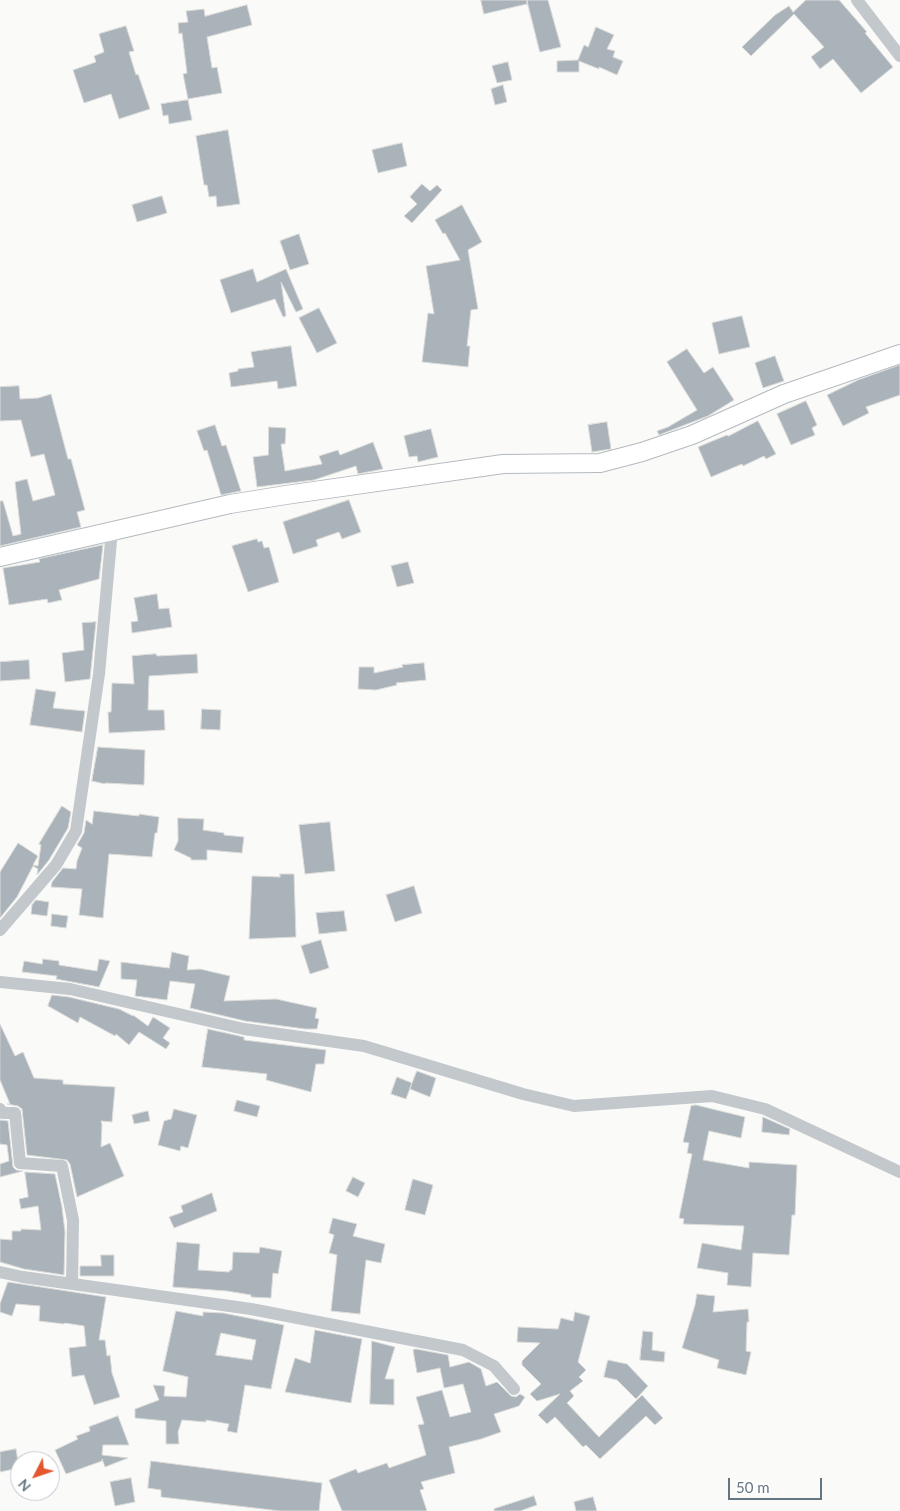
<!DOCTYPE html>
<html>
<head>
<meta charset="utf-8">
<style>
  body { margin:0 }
  #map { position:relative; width:900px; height:1511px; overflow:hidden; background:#fafaf8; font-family:Lato,sans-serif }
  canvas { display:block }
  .north { position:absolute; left:10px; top:1451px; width:50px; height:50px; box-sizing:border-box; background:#fff; border:1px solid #c1c8cd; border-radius:50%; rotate:229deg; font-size:14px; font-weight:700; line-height:20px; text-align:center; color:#657683 }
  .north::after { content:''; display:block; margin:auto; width:18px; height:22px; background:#e4572e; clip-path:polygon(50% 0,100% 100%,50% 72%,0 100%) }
  .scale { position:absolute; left:728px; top:1478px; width:94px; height:22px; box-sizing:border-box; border:2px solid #657683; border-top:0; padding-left:6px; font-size:15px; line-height:18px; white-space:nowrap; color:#657683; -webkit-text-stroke:4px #fff; paint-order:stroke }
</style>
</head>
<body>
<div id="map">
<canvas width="900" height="1511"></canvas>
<div class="north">N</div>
<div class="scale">50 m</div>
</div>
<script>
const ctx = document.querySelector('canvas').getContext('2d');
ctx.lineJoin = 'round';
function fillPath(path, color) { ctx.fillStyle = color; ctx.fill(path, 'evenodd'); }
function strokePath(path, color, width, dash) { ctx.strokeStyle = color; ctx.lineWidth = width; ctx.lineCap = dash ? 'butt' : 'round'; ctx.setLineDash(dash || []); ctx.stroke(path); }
const building = new Path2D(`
  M481,0H527V4L484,14Z
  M527,0H548L561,47L540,52Z
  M806,0H839L867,32L865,33L893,67L861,93L833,59L820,69L811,57L824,47L794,14L751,56L742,47L775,15L789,6L793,12Z
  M247,5L252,25L207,37L212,68L217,67L222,93L188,99L183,74L187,73L182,33L179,34L178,23L188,22L186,11L204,9L205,16Z
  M126,26L134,51L129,52L136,75L138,74L150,109L119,119L111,94L84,103L73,70L96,62L94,56L104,52L99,34Z
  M596,27L614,35L607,49L615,51L613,57L623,61L617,75L599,67V69L579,61V72H557V61L578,60L584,45L588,47Z
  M508,62L512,80L497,83L492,66Z
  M503,85L507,102L495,105L491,89Z
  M188,100L192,120L169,124L168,115L163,116L161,104Z
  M228,130L240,204L217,207L216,196L209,197L207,185H204L196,136Z
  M402,143L407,166L378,173L372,150Z
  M422,184L430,191L437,185L442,190L412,223L404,216L417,204L410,197Z
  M162,196L167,213L137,222L132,205Z
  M462,205L482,242L468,250L478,309L471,310L467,346H470L468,367L422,362L428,313L434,314L426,266L460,260L445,233L443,234L435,220Z
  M299,234L309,264L290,270L280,241Z
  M253,269L257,282L286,269L303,309L296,312L281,282L286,316L283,317L275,299L231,313L220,280Z
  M319,308L337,343L317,353L299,318Z
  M742,316L750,347L719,354L712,323Z
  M291,346L297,386L278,389L277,381L231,387L229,373L238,371V369L254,367L251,352Z
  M687,349L704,373L713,367L734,400L708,416L659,435L657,431L668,427L697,410L667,362Z
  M775,356L784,381L763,388L755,363Z
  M900,365V395L866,407L869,413L843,426L827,395L858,380Z
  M19,386L20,399L38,398L51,394L68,459H71L85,510L77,512L81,527L0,546V501H3L13,536L21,534L15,482L27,479L33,501L55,495L44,454L31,457L21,420L0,421V387Z
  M806,401L817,425L812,428L815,435L791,445L777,414Z
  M758,421L776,454L766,459L764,456L743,466L742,464L711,477L698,447L727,435L728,436Z
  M607,422L611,449L592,452L588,425Z
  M215,425L222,446L226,445L241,491L221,495L207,450L204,451L197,431Z
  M269,427L286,428L285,444H281L285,471L322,464L319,456L338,450L340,455L373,442L383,469L358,474L356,466L314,480L257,487L253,457L268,455Z
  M431,429L438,457L418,462L417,456L409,457L404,436Z
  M349,500L361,532L342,539L339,532L316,540L318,546L293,554L283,522Z
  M257,539L258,542L262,541L264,548L269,547L279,582L248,592L232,546Z
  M103,545L99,579L59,590L62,600L48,603L47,599L9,605L3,568L40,562L39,559Z
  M408,562L414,583L397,587L391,566Z
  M157,594L159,609L169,608L172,627L132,633L131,622L138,621L134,598Z
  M96,622L90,679L65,682L62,653L84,650L82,623Z
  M156,654L157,656L197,654L198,673L149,676L148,710H164L165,730L109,733L108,712H111L112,683L134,684L132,656Z
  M29,660L30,679L0,681V662Z
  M424,663L426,680L396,683L397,685L376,690L358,689L359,667H374V673L403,667L402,665Z
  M36,689L56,692L53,708L85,711L82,732L30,725Z
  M202,709L221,710L220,730L201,729Z
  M98,747L145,750L144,785L105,783V784L92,781Z
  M62,806L71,812L68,828L49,860L37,875L38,869L33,866L17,897L0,918V872L18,843L38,856L33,865L38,866L41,845L39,844Z
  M94,811L139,816V814L159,817L157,833H155L152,857L109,854L103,918L79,915L82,889L51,887L52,882L63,868L76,869L77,861L82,848L77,845L84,833L86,820L92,824Z
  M178,818L204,819L203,830L224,833V835L244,837L242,853L207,850V860H191V858L174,850L178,841Z
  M330,822L335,871L305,874L299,825Z
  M280,874H294L296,937L249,939L252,876L280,877Z
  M414,886L422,913L395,922L386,895Z
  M36,900L49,902L47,916L31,914L32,905Z
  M344,911L347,931L319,934L316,913Z
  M52,914L68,916L66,928L51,926Z
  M321,940L329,968L310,974L301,946Z
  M172,952L189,956L187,970L200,969L230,976L224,1001L276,999L317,1008L315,1018L319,1019L317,1029H305L245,1021L190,1008L195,984L170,981L167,1000L135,996L137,980L121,979V962L169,968Z
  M43,959L59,961V965L97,971L99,959L110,961L99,987L56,979L57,976L22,972L24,961L42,964Z
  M52,995L69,997L119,1009L133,1016V1015L148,1026L153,1017L170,1028L163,1038L170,1043L166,1049L139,1032L129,1045L116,1034L115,1036L80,1017L78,1023L48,1006Z
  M0,1024L15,1056L23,1052L34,1078L63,1080V1084L115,1087L112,1122L101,1121L102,1125L101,1147L110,1143L124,1176L77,1197L70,1164L67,1160L27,1155L22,1109L18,1106L7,1104H10L0,1080Z
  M208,1029L244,1037V1040L326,1050L324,1064H316L311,1092L266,1080L267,1074L202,1067Z
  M417,1071L436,1078L430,1097L410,1089Z
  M397,1077L412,1083L406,1099L391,1094Z
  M237,1100L260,1106L257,1117L234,1111Z
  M696,1105L745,1117L741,1138L709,1131L703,1160L749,1168V1162L797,1165L795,1215H792L789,1255L753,1253L751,1287L727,1285L728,1273L697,1268L702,1243L741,1250L744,1226L683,1224L684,1219L679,1218L692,1154L687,1153L689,1143L683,1142L691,1106Z
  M174,1109L197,1115L188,1148L181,1146L180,1151L158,1145L164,1121L171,1119Z
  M148,1111L150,1121L134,1124L132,1115Z
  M763,1117L790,1129L789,1135L762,1132Z
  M0,1120L8,1121L13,1167L16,1170L23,1171L0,1177V1164L9,1161L7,1145L0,1144Z
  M25,1172L55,1174L62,1207L65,1232L64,1275L24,1269L0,1262V1239L12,1240V1231H21V1229L41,1230L38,1206L21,1209L19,1199L28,1197Z
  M353,1177L365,1183L358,1197L346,1191Z
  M413,1179L433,1185L425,1215L405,1210Z
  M212,1193L217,1211L174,1228L169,1217L183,1212L181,1206Z
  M333,1218L357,1224L353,1236L385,1244L381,1263L366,1260L360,1314L331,1311L337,1255L329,1253L334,1235L329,1233Z
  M177,1242L200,1244L198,1270L229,1272L230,1270H232L233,1252L259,1253L260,1247L282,1251L278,1274L273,1273L271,1298L251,1297V1295L227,1291L173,1287Z
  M101,1255H114V1276H80V1266H101Z
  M8,1282L106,1297L99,1340H105L107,1356L110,1355L112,1373L120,1397L94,1405L84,1375L72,1377L69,1348L86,1346L84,1326L65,1323L64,1324L39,1321L40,1306L16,1304L12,1316L0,1312V1304Z
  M697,1294L715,1296L713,1312L748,1309L749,1322H747L746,1351L751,1352L746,1375L717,1368L719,1360L682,1348L695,1305Z
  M176,1311L203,1316V1312L223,1313L284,1325L271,1389L245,1385L237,1433L227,1431L229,1424L206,1420V1422L182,1420L178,1432L179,1444H166V1421L135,1418V1409L159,1400L153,1385L165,1386L164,1396L186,1397L188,1377L163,1371ZM221,1333L256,1340L252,1360L216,1355Z
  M575,1312L590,1316L578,1362L586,1370L579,1377L583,1381L570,1391L574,1396L567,1403L599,1437L642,1395L663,1418L655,1425L646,1416L600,1459L586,1445L583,1447L555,1417L547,1424L538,1415L560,1394L537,1401L530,1394L541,1384L522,1365V1361L540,1343L517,1342L518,1327L558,1329L561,1318L573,1321Z
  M315,1330L362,1339L351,1403L285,1392L295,1358L310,1363Z
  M643,1331L653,1332L652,1350L665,1352L664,1362L640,1360Z
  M372,1341L395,1347L385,1379H394V1405L370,1404Z
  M416,1349L448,1355L450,1367L469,1362L481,1369L486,1386L497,1382L511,1396L516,1397L520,1394L525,1397L519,1406L494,1414L501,1432L481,1439L449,1447L455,1473L421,1482L424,1489L420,1490L427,1511H342L329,1480L356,1469L358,1473L387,1463L389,1468L426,1455L418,1425L424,1424L416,1397L442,1390L450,1417L471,1412L463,1384L444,1388L440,1368L417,1373L413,1350Z
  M608,1360L627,1364L648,1386L636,1399L617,1380L604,1377Z
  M118,1416L129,1445H103L102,1455L128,1458L105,1467L102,1459V1461L66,1474L55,1450L78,1439L76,1436L90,1431L89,1427Z
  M16,1449L19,1468L0,1472V1452Z
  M151,1461L322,1483L319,1511H280L161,1497V1490L148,1488Z
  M131,1478L135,1502L115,1506L110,1482Z
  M534,1496L537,1505L520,1511H494V1509Z
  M593,1497L597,1511H576L574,1502Z`);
fillPath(building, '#aab3b9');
strokePath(building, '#dcdcda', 1);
const secondary = new Path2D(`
  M0,557L230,504L286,495L503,464L600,463L642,452L692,435L784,394L900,354`);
strokePath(secondary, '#b3babf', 20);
strokePath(new Path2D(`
  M857,0L900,56
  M0,930L56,865L76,831L99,674L112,530
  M0,982L70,989L244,1029L364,1046L523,1094L574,1106L712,1096L765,1109L900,1172
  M0,1109L3,1113H15L20,1163L62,1166L73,1220L72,1284
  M0,1272L23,1277L251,1309L463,1350L494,1366L514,1389`), '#c3c8cc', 12);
strokePath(secondary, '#fff', 18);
</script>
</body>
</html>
